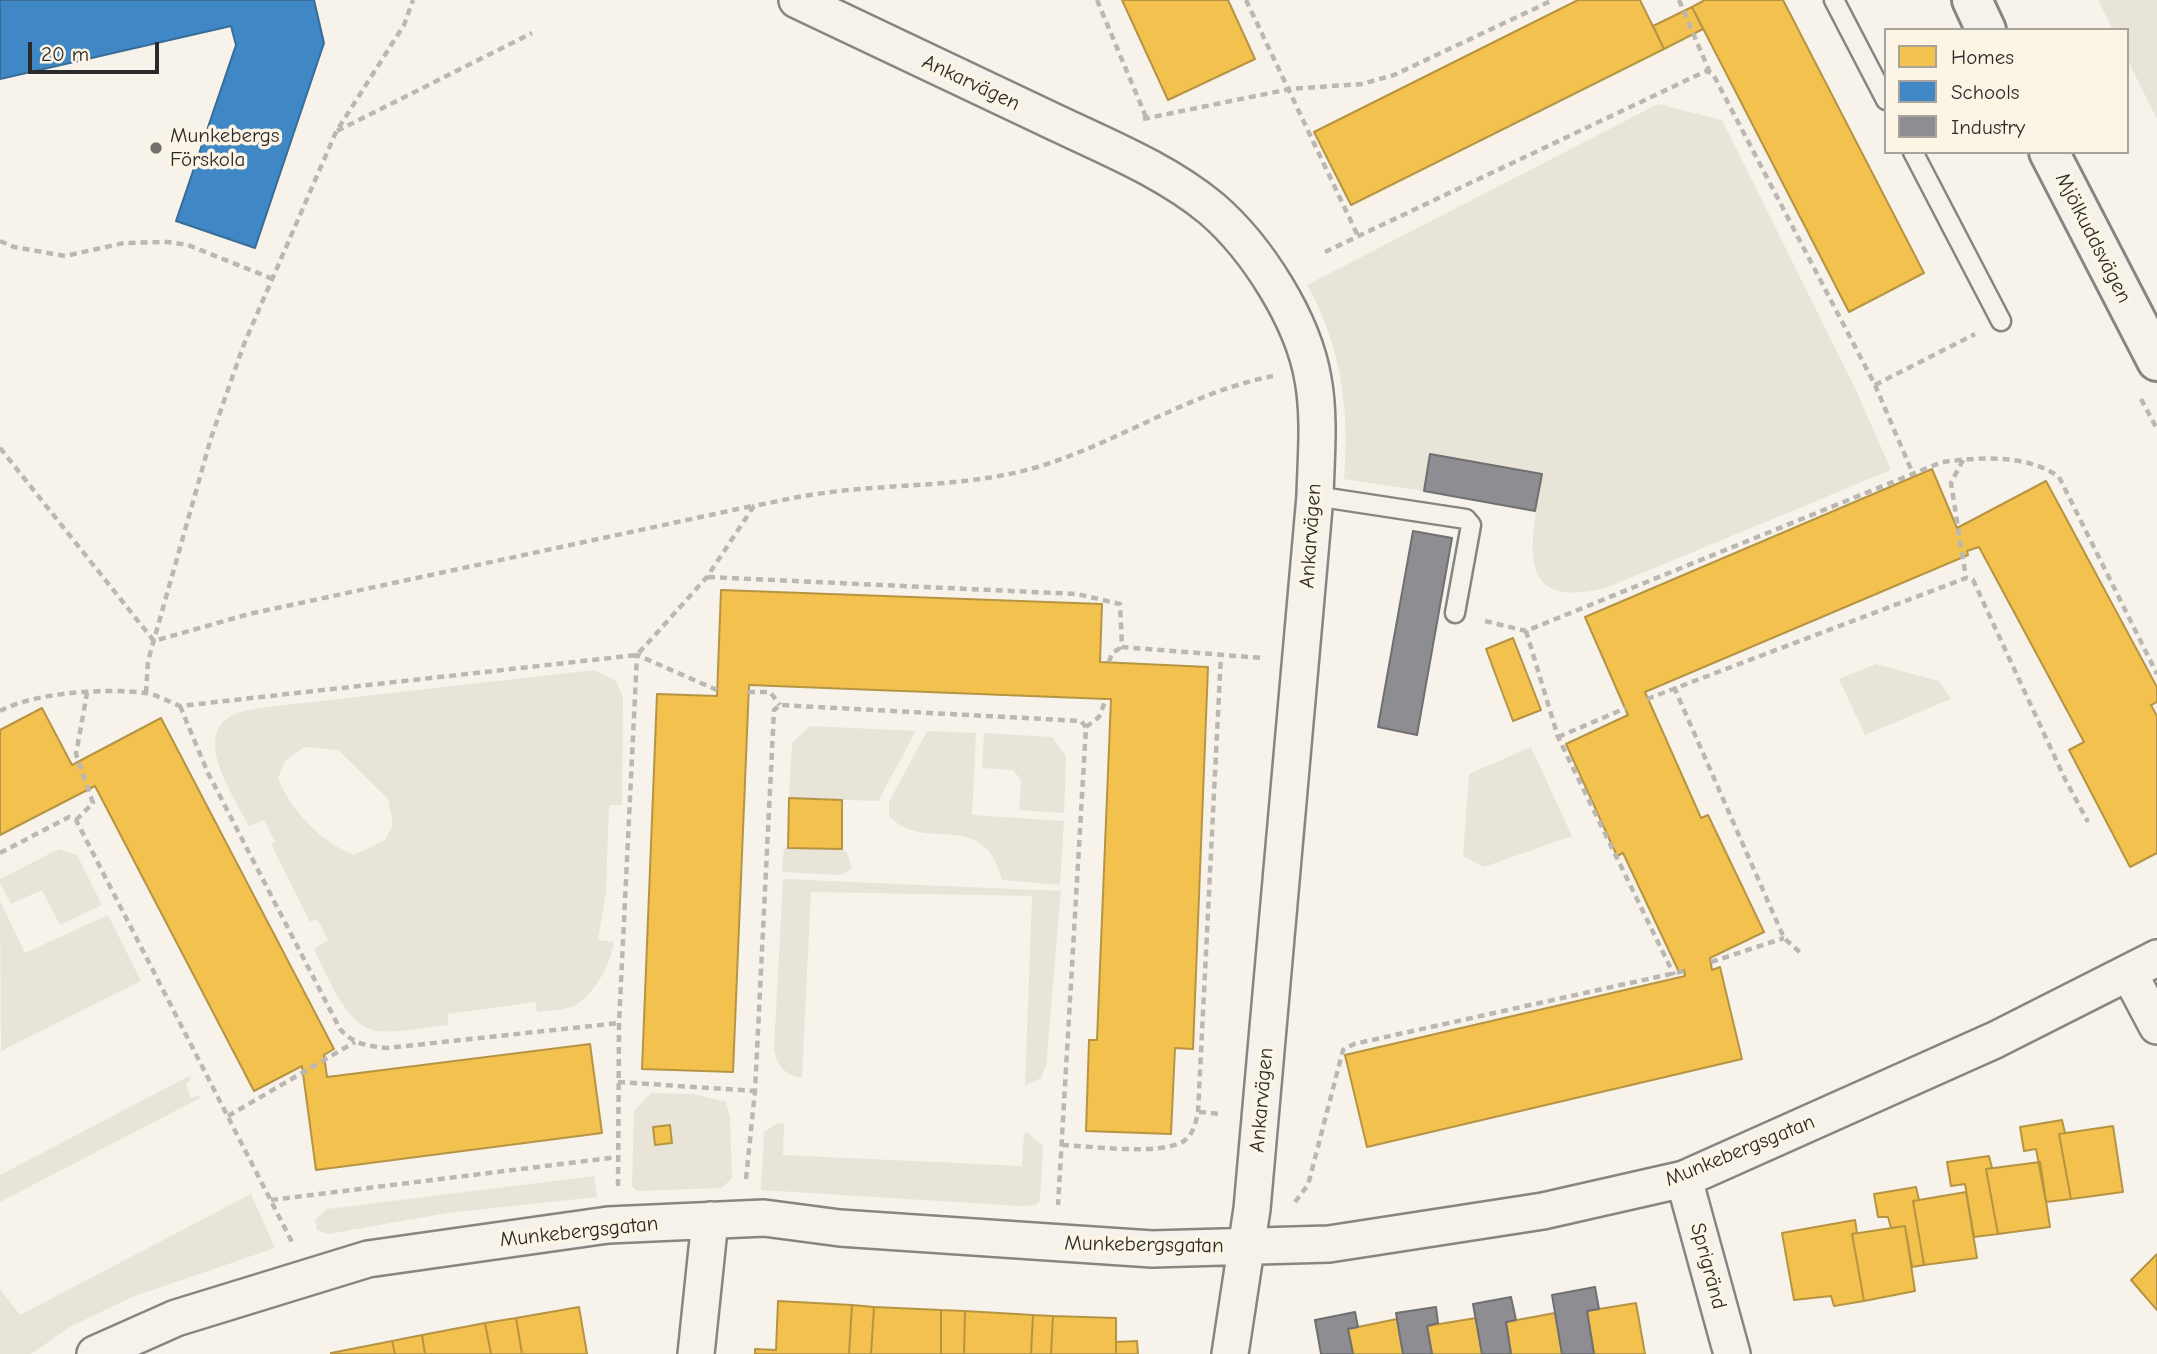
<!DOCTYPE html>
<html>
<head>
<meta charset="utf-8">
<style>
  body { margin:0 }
  #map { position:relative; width:2157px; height:1354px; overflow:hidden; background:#f7f3ea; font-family:"Comic Neue",sans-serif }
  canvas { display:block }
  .legend { position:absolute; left:1884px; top:28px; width:245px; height:126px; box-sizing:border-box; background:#fcf5e5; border:2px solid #a8a49b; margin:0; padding:9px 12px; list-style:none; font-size:21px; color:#2b2b2b }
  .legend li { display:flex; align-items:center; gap:14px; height:35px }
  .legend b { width:35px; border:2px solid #a8a49b }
  .scale { position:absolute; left:28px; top:42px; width:131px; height:32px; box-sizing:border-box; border:4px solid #2b2b2b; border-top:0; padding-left:9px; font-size:21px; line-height:24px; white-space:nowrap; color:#2b2b2b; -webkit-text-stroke:5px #fcf5e5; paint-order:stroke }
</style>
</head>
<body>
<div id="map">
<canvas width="2157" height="1354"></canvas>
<ul class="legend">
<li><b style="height:19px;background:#f2c14e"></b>Homes</li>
<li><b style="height:19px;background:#3f88c5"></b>Schools</li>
<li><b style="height:19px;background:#8d8d92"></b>Industry</li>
</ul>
<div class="scale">20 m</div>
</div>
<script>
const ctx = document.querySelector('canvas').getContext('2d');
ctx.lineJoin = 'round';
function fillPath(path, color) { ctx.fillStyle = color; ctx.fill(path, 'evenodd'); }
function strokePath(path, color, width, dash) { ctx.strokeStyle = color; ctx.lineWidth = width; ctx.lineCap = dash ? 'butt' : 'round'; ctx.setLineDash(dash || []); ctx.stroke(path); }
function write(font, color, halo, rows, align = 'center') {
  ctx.font = font + ' "Comic Neue",sans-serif'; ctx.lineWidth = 7; ctx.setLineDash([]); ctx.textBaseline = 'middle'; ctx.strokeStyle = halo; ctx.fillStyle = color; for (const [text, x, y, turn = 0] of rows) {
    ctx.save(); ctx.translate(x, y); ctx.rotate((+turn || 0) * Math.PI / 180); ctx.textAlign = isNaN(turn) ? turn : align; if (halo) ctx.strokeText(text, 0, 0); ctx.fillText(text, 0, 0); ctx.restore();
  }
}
fillPath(new Path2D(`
  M2098,0H2157V119L2127,59V30H2113Z
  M1658,104L1722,120L1856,390L1891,470L1606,588C1507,612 1535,536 1541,473L1431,454L1424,491L1344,479C1350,411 1341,345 1307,285Z
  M1876,664L1939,681L1951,699L1865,735L1839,679Z
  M594,670L616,681L623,697L622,805H609L606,892L598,940L614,942C611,963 597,989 579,1003C568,1011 550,1010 537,1012L536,1002L447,1014L449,1025C426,1027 400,1033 378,1031C347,1029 326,973 314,949L328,940L317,919L310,922L271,844L275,842L264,820L249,826C236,799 190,736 233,715C240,711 251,710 259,708ZM304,747L338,750L388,799L393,825L385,840L354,855C322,843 290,810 278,778L285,761Z
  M810,726L916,731L878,801L789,798L792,743Z
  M927,731L976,733L972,815L1064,821L1060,885L1002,880C983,806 926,855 889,816V802Z
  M984,733L1052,737L1066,756L1064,813L1019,810L1021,780L1013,770L982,768Z
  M1531,747L1572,836L1484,867L1463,856L1469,774Z
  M784,848L842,849L847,852L852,869L840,875L782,872Z
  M59,849L77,855L102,905L60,925L42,890L11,904L0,883V879Z
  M783,879L1061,891L1046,1066L1041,1078L1025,1086L1032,896L811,892L802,1078C785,1076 777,1065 774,1049Z
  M0,901L25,953L108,915L141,981L1,1051Z
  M189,1076L191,1079L186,1085L191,1098L199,1095L200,1098L0,1202V1175Z
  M651,1093L693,1094L726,1102L730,1117L732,1178L722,1188L637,1191L632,1186L634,1111Z
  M778,1123L784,1124L783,1155L1022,1166L1024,1133H1028L1043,1146L1040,1201L1036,1205L1020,1206L761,1190L764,1132Z
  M594,1176L597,1197L447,1213L329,1234L317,1230L315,1220L327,1209Z
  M251,1194L275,1248L132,1297L70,1327L31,1354H0V1289L20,1315Z`), '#e9e4d8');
const homes = new Path2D(`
  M1122,0H1228L1255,59L1168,100Z
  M1578,0H1640L1664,49L1351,205L1314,132Z
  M1705,0H1783L1924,273L1849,312L1692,7Z
  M1692,7L1703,29L1664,49L1653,26Z
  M1932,469L1957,528L2046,481L2157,687V702L2151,705L2157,716V853L2130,867L2069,750L2084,742L1979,547L1967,551L1968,555L1645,692L1701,818L1708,815L1764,932L1710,958L1712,970L1720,967L1742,1059L1367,1147L1345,1055L1685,976L1684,970L1679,972L1623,853L1617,856L1566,744L1628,715L1585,617Z
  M721,590L1102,604L1100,662L1208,667L1193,1049L1175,1048L1171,1134L1086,1131L1089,1040H1097L1111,699H1106L749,685L733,1072L642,1069L657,694L717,696Z
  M1513,638L1541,710L1513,721L1486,649Z
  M42,708L72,765L161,718L334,1049L324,1055L327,1077L590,1044L602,1133L316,1170L302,1066L254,1091L95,786L0,835V730Z
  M789,798L842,800V849L788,848Z
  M2062,1120L2065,1133L2059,1134L2071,1199L2046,1202L2036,1149L2024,1151L2020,1127Z
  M670,1125L672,1143L655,1145L653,1127Z
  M2113,1126L2123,1192L2071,1199L2059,1134Z
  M1989,1156L1992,1168L1986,1169L1998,1234L1974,1237L1965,1184L1951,1186L1947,1162Z
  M2040,1162L2050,1227L1998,1234L1986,1169Z
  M1916,1187L1919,1200L1913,1201L1924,1265L1912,1267L1905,1226L1891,1228L1888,1217H1878L1874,1194Z
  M1966,1192L1977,1258L1924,1265L1913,1201Z
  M1855,1220L1857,1233L1852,1234L1864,1301L1834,1306L1831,1296L1794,1300L1782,1233Z
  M1905,1226L1915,1291L1864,1301L1852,1234Z
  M2157,1254V1310L2131,1280Z
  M778,1301L852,1305L849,1354H755V1349L776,1350Z
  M1636,1303L1645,1354H1594L1587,1311Z
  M852,1305L874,1307L871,1354H849Z
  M579,1307L587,1354H522L516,1318Z
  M874,1307L941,1310V1354H871Z
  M941,1310L965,1311L964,1354H941Z
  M965,1311L1033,1315L1031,1354H964Z
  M1555,1313L1562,1354H1511L1506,1322Z
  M1033,1315L1053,1316L1051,1354H1031Z
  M1053,1316L1116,1318V1354H1051Z
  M516,1318L522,1354H491L485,1323Z
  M1476,1318L1482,1354H1432L1427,1326Z
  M1397,1319L1403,1354H1353L1348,1329Z
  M485,1323L491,1354H425L422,1335Z
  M422,1335L425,1354H395L392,1341Z
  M392,1341L395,1354H331V1353Z
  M1137,1341L1138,1354H1116V1342Z`);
fillPath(homes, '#f2c14e');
strokePath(homes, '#b69444', 2);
const schools = new Path2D(`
  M0,0H314L324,43L255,248L176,221L236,45L231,26L0,79Z`);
fillPath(schools, '#3f88c5');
strokePath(schools, '#396c97', 2);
const industry = new Path2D(`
  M1430,454L1542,474L1535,511L1424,491Z
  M1413,531L1452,538L1417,735L1378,727Z
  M1595,1287L1599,1309L1587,1311L1594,1354H1562L1552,1295Z
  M1511,1297L1516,1320L1506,1322L1511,1354H1482L1473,1304Z
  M1436,1307L1438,1323L1427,1326L1432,1354H1403L1396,1313Z
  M1355,1312L1358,1327L1348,1329L1353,1354H1321L1315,1320Z`);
fillPath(industry, '#8d8d92');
strokePath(industry, '#707073', 2);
const lane = new Path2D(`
  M1834,0L1886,100
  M1913,152L2001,321
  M1315,496L1466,519L1471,525L1455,613`);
const street = new Path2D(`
  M797,0C880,39 963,79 1046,118C1102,145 1164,169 1212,209C1257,248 1303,320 1313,379C1320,417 1316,458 1315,496L1252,1209L1230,1354
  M2129,973L2157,1026
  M1684,1179L1732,1354
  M95,1354L176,1318L368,1259L608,1225L764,1218L840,1228L1152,1249L1329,1244L1543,1211L1684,1179L1995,1040L2157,958
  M696,1354L710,1220`);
const secondary = new Path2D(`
  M1972,0L1986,30
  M2049,152L2157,361`);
strokePath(lane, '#878581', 23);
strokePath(street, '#878581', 40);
strokePath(secondary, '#878581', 44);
strokePath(new Path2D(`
  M1097,0L1146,117
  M1246,0L1358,236
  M1679,0L1710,73
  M1143,119L1290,89L1362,84L1394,75L1553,0
  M337,131L532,33
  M0,241L14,247L65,256L124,243L168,242L188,245L273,279
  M1325,252L1706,71L1713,74L1875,385L1913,474
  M1875,385L1975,334
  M2141,399L2157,429
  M0,448L154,641L249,614L752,506
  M1963,460L1951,483L1966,578
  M708,577L1077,594L1120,604L1122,647L1262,658
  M1485,621L1526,631L1942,462C1979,457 2028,454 2059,477L2157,674
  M1526,631L1558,737L1674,975
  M1109,662L1112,653L1122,647
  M1674,687L1784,938L1803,955
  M748,692H770L780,705
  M146,693L148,661L211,438L244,344L336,132L404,25L413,0
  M1647,699L1966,578L1973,580L2065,779L2088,822
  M180,706L208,773L340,1029C353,1044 367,1046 387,1048L619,1023
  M0,711C36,692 105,688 145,693C156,694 169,702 180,706L637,655L707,577L754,506C774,502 795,497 817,494C889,483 963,488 1034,468C1117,444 1187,393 1273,376
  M1086,727L1099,717L1106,699
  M1558,737L1626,708
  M76,820L93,803L76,754L87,693
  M0,853L69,817L76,820L292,1242
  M1711,962L1784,938
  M618,1082L755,1091
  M1199,1112L1221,1114
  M228,1116L355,1042
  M1062,1145C1091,1146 1160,1156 1184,1141C1193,1135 1196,1122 1198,1112L1221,654
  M746,1179L755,1091L774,710L780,705L1081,721L1086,727L1058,1205
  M618,1186L619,1023L637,655L717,690
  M271,1200L618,1157
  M1295,1202L1308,1185L1343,1050L1354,1044L1684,971`), '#bbb8b4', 4.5, [7, 5]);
strokePath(lane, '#f5f2ec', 18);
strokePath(street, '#f5f2ec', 35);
strokePath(secondary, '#f5f2ec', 38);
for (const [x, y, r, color] of [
  [156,148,7,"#72716e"]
]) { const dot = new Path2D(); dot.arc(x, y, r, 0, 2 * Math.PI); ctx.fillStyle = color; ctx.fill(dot); strokePath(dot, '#fcf5e5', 2.5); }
write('21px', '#2b2b2b', '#fcf5e5', [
  ["Ankarvägen",971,83,25],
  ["Mjölkuddsvägen",2093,238,63],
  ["Ankarvägen",1311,536,-86],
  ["Ankarvägen",1262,1100,-85],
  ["Munkebergsgatan",1740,1151,-22],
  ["Munkebergsgatan",579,1232,-6],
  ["Munkebergsgatan",1144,1245,1],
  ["Sprigränd",1708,1266,75]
]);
write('21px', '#2b2b2b', '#fcf5e5', [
  ["Munkebergs",170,136],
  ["Förskola",170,160]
], 'left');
</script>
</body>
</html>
